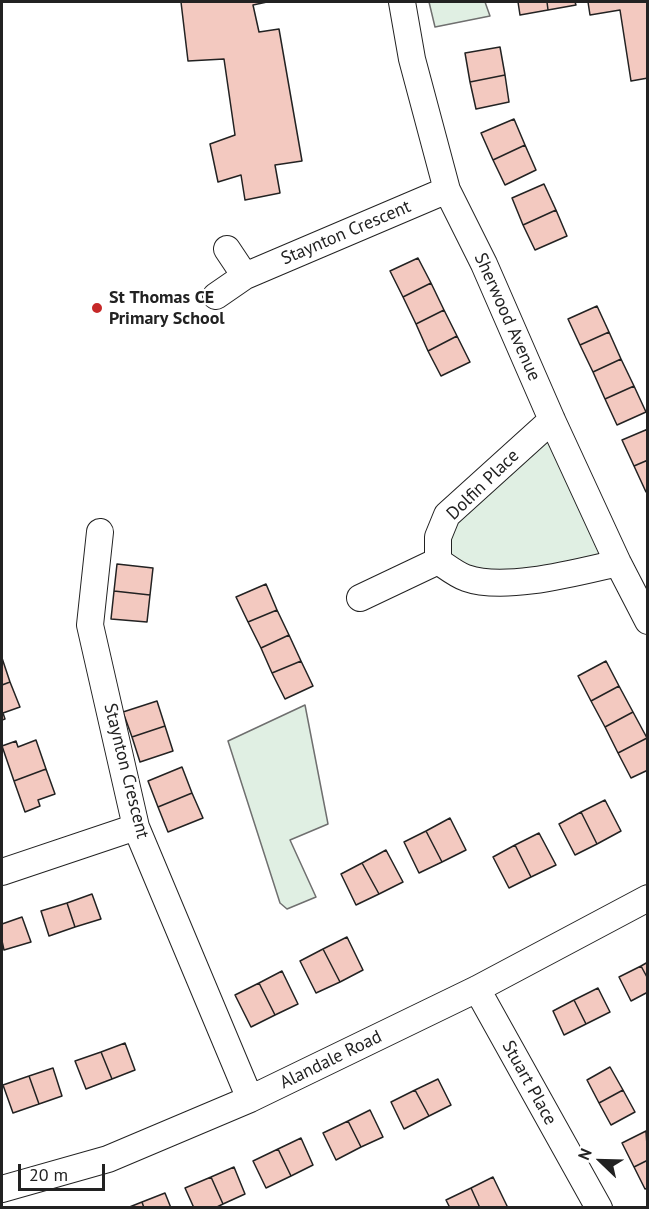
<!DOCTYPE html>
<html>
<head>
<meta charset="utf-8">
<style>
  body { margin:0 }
  #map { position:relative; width:649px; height:1209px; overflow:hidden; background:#fff; font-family:"PT Sans",sans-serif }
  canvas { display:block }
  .frame { position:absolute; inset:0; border:3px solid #222; pointer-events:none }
  .north { position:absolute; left:571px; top:1131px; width:60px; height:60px; -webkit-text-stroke:4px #fff; paint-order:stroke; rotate:293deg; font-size:16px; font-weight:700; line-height:24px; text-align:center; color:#222 }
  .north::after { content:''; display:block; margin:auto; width:21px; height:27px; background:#222; clip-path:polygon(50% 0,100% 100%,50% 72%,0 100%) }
  .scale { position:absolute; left:18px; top:1164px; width:87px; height:27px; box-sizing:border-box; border:3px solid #222; border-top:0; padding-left:8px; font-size:18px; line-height:21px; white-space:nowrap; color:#222; -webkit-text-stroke:4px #fff; paint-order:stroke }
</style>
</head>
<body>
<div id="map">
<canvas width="649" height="1209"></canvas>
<div class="frame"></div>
<div class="north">N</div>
<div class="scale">20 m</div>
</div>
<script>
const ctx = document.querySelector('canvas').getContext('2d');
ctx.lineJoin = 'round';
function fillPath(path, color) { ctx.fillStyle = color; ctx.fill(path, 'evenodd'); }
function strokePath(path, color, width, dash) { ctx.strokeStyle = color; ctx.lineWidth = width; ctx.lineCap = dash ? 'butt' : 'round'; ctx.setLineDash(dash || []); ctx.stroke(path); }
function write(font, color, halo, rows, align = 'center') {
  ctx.font = font + ' "PT Sans",sans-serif'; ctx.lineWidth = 4.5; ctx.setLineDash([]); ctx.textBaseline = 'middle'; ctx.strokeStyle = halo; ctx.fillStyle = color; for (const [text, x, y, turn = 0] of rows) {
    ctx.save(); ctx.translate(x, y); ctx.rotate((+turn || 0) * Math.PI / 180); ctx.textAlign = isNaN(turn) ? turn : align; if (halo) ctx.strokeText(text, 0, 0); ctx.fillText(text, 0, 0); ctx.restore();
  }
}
const green = new Path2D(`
  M429,2H485L490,16L435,27Z
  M552,420L618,563L510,582L438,561L447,515Z
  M305,705L328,824L290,840L316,897L287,909L280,903L228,741Z`);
fillPath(green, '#e0efe3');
strokePath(green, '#6f6f6f', 1.5);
const building = new Path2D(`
  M181,2H267L253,5L259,32L279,29L302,161L275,165L280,193L245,200L241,175L218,182L210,144L235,135L224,59L188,61Z
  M518,2H547L548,10L520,15Z
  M547,2H575L576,5L548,10Z
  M588,2H648V78L631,81L620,10L590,15Z
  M500,47L505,75L470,82L465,53Z
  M505,75L509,102L476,109L470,82Z
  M514,119L525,145L493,160L481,133Z
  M525,145L536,170L505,185L493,160Z
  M544,184L556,210L523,225L512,198Z
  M556,210L567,236L535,250L523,225Z
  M418,258L431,283L403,297L390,271Z
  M431,283L444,310L416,324L403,297Z
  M597,306L609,332L580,345L568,319Z
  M444,310L457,336L428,351L416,324Z
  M609,332L621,359L593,372L580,345Z
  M457,336L470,362L441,376L428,351Z
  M621,359L634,386L605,399L593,372Z
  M634,386L646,412L617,425L605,399Z
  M648,429V460L634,466L622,440Z
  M648,460V491L646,492L634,466Z
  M117,564L153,568L150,595L114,591Z
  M266,584L277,610L248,622L236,597Z
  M114,591L150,595L147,622L111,619Z
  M277,610L289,635L261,648L248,622Z
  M289,635L301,661L272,673L261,648Z
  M2,658L10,682L2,685Z
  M301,661L313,686L285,699L272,673Z
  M606,661L619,686L591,701L578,676Z
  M10,682L20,707L3,713L5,719L2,720V685Z
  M619,686L633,712L605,727L591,701Z
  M157,701L165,726L132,737L123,712Z
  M633,712L647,738L618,753L605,727Z
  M165,726L173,751L140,762L132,737Z
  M647,738L648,770L631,778L618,753Z
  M36,740L46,769L14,781L2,746L16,741L18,747Z
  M182,767L192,793L158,807L148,781Z
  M46,769L55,794L38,800L40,806L25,812L14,781Z
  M192,793L203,818L168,832L158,807Z
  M605,800L621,831L597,844L581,812Z
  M581,812L597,844L575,855L559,824Z
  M450,818L466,850L442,862L426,831Z
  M426,831L442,862L419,873L404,842Z
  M539,833L556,865L531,877L515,845Z
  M515,845L531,877L509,888L493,857Z
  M386,850L403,882L379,894L362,863Z
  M362,863L379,894L356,905L341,874Z
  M92,894L101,919L75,927L67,903Z
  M67,903L75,927L49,936L41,911Z
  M22,917L31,942L4,950L2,941V924Z
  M347,937L363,970L340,982L323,949Z
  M323,949L340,982L316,993L300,961Z
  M648,962V979L641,966Z
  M641,966L648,979V992L631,1001L619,977Z
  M282,971L298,1004L275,1015L259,983Z
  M259,983L275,1015L251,1027L235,995Z
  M598,988L610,1012L586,1024L574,1000Z
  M574,1000L586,1024L564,1035L553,1011Z
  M125,1043L135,1070L112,1079L101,1052Z
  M101,1052L112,1079L86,1089L75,1061Z
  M610,1067L623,1090L599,1103L587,1080Z
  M53,1068L62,1096L39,1104L29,1076Z
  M29,1076L39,1104L13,1113L3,1085Z
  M438,1079L451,1105L429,1116L415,1090Z
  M415,1090L429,1116L404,1129L391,1102Z
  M623,1090L635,1112L611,1125L599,1103Z
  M370,1110L383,1137L361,1147L348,1121Z
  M348,1121L361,1147L336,1160L323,1133Z
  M646,1131L648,1160L634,1167L622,1143Z
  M301,1138L313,1165L291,1176L278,1149Z
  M278,1149L291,1176L266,1188L253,1161Z
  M648,1160V1188L645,1189L634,1167Z
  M234,1167L245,1194L223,1204L211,1177Z
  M211,1177L223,1204L215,1208H194L185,1188Z
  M493,1177L508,1208H480L471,1188Z
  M471,1188L480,1208H450L446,1200Z
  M165,1193L171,1208H144L142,1202Z
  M142,1202L144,1208H127Z`);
fillPath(building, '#f3c9c0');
strokePath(building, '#222', 1.5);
const street = new Path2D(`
  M402,2L412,59L447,190L484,264L552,420L618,563L648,621
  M227,249L245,276
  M216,296L245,276L447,190
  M552,420L447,515L438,537V561C447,567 457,575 466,578C505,592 578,572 618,563
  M100,532L90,625L136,827L250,1099
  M360,598L438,561
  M2,872L136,827
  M477,989L599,1208
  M2,1189L108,1159L250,1099L477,989L648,898`);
strokePath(street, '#222', 28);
strokePath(street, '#fff', 26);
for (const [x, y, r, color] of [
  [97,308,6,"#c62828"]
]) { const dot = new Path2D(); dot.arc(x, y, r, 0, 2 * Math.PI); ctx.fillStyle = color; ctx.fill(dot); strokePath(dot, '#fff', 2); }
write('18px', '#222', '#fff', [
  ["Staynton Crescent",346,233,-23],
  ["Sherwood Avenue",507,317,66],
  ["Dolfin Place",483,485,-44],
  ["Staynton Crescent",126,771,76],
  ["Alandale Road",331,1060,-26],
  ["Stuart Place",529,1083,61]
]);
write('bold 18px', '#222', '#fff', [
  ["St Thomas CE",109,298],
  ["Primary School",109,319]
], 'left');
</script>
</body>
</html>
